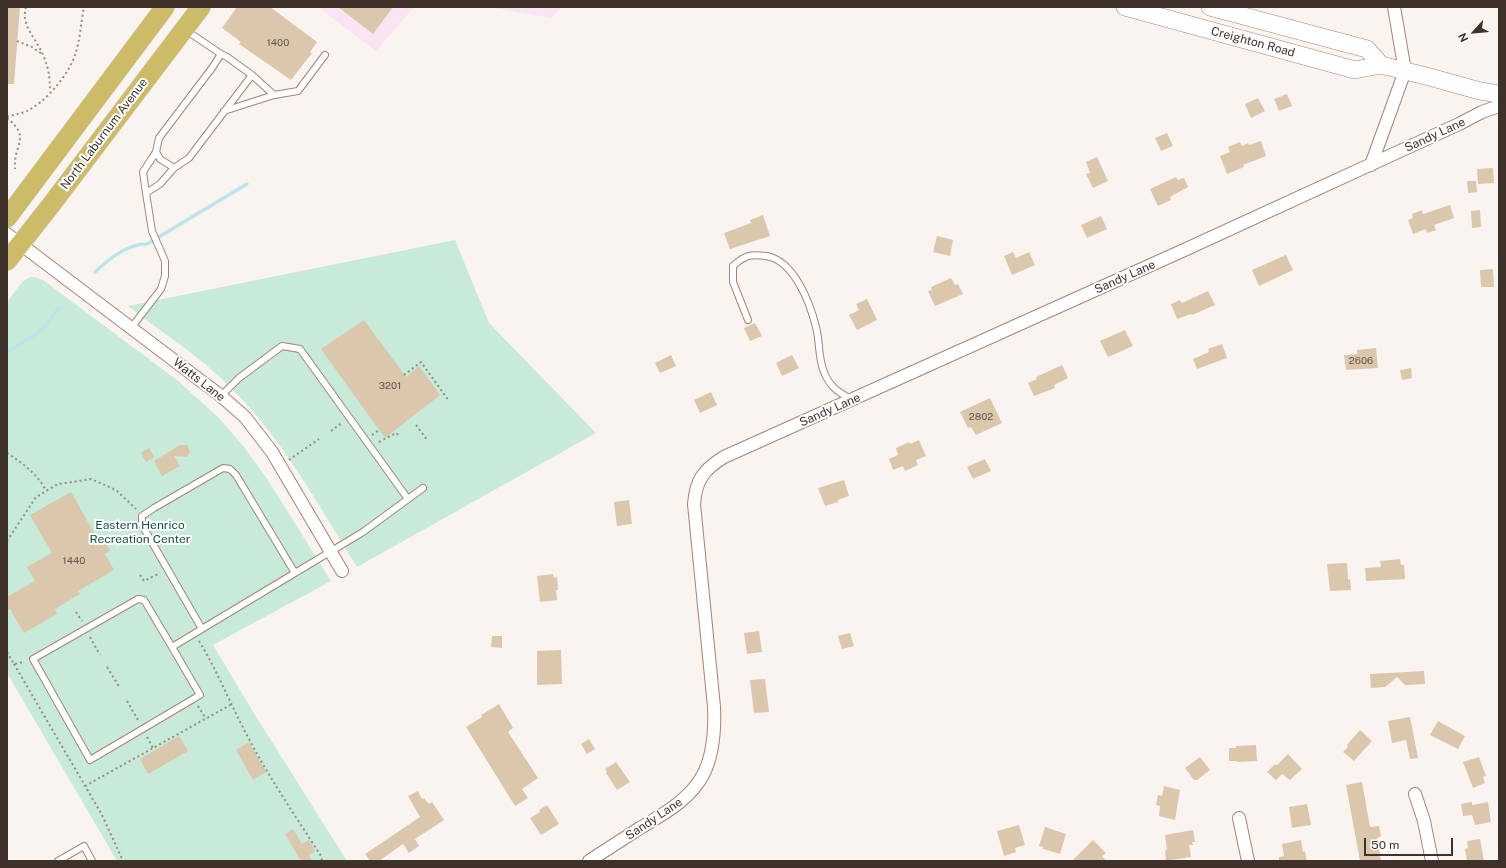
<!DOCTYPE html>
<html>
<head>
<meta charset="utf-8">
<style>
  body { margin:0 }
  #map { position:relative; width:1506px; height:868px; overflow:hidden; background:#faf4f0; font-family:"Public Sans",sans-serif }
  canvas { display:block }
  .frame { position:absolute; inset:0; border:8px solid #3e322b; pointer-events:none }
  .north { position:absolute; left:1454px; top:12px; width:40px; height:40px; -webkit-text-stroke:3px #fff; paint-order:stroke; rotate:243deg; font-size:11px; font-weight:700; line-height:16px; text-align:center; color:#3e322b }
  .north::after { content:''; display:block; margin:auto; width:14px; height:18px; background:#3e322b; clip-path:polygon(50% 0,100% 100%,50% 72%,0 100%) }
  .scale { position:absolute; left:1364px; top:838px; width:89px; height:18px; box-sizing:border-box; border:2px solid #3e322b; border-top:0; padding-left:5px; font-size:12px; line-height:14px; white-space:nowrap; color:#3e322b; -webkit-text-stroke:3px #fff; paint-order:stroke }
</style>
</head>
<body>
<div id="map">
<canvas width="1506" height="868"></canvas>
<div class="frame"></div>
<div class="north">N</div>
<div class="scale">50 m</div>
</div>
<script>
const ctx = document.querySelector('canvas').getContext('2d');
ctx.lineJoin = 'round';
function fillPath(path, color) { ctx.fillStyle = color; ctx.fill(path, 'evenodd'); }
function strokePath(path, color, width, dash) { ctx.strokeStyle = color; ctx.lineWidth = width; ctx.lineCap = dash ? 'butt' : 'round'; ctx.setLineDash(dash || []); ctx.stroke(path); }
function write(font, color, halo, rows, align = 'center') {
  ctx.font = font + ' "Public Sans",sans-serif'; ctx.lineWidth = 4; ctx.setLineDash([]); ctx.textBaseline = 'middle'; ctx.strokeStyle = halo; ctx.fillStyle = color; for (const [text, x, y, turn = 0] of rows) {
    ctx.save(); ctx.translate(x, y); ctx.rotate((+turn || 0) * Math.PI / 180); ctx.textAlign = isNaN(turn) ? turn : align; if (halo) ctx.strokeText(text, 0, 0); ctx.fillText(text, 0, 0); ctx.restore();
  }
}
fillPath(new Path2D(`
  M318,7H414L376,51Z
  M488,7H563L551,18Z`), '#f9e4f3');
fillPath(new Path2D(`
  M455,240L489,323L596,433L357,567C318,505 283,439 230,387C201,357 161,332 128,306Z
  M30,277H35L43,280L177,380L219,418L244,447L268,480L331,581L213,645L255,715L347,861H117L7,673V302L22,282Z`), '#c7ead9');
strokePath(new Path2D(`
  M95,272C109,259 127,244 147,244L247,184
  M7,352L41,331L59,308`), '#bbe5ea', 3.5);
fillPath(new Path2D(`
  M7,7H20L14,84H7Z
  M237,7H270L317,42L310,52L312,53L291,80L239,44L241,42L222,28Z
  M338,7H393L373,34Z
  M1287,94L1292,106L1279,111L1274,99Z
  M1258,98L1265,111L1251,118L1245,104Z
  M1167,133L1173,146L1161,151L1155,138Z
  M1261,141L1266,156L1243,165L1244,167L1227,174L1220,156L1230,152L1228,147L1240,142L1242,146L1248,143L1249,145Z
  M1097,157L1108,181L1093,188L1086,174L1090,173L1086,162Z
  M1493,168L1494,183L1478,184L1477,169Z
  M1176,177L1178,180L1184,178L1188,187L1170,197L1171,200L1158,206L1150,189Z
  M1467,181H1476L1477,192L1468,193Z
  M1450,205L1454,218L1434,225L1436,230L1427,233L1426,229L1413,234L1408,220L1413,218L1412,214L1422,210L1423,214Z
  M1480,210L1481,227L1472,228L1471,211Z
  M763,215L770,236L730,249L724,233L751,223L750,220Z
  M1101,216L1107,229L1087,238L1081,225Z
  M937,236L953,240L950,256L933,252Z
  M1013,252L1016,258L1029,252L1035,265L1012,275L1004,256Z
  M1286,255L1293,270L1259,286L1252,270Z
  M1493,269L1494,287H1481L1480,270Z
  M951,278L955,285L958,284L963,294L935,306L928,291L932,290L931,287Z
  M1208,291L1215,305L1192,315L1191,314L1177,319L1171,304L1180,300L1182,303Z
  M867,299L877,320L857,330L849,315L859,310L856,304Z
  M364,320L406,377L419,366L440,395L385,438L321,349Z
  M755,323L762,336L750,341L744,328Z
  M1125,330L1133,346L1108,357L1100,341Z
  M1222,344L1227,358L1197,369L1193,359L1209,352L1208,349Z
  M1376,348L1378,368L1346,370L1344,355L1357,354V350Z
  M671,355L676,366L660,373L655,363Z
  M792,355L799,368L782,376L776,363Z
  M1062,365L1068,378L1054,385L1055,388L1034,396L1028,383L1037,379L1036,377Z
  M1411,368L1412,378L1402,380L1400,370Z
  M711,392L717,405L700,413L694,400Z
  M990,398L1002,423L976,435L971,427L968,428L960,412Z
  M919,440L926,456L916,460L918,465L905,471L903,466L893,470L889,459L898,455L896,448L909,442L910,444Z
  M180,445H187L190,452L187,457L174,456L180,466L162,476L154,461Z
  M149,448L154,457L146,462L141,453Z
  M985,459L991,471L973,479L967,467Z
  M844,480L849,496L838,500V502L825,506L818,488Z
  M71,492L98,540L103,538L110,551L105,554L114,570L78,591L80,594L55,609L57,614L24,633L10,609L7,610V597L35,581L27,567L52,553L30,515Z
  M629,500L632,524L617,526L614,502Z
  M1400,559L1401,565H1404L1405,579L1366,581L1365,568L1381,567L1380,561Z
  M1347,563L1348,580L1350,579L1351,590L1330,591L1327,564Z
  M553,574L554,578L557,577L558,590H556L557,600L540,602L537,576Z
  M759,631L762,652L747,654L744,633Z
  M850,633L854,646L842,649L838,636Z
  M492,636H502V648L491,647Z
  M561,650L562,684L537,685V651Z
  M1424,671L1425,684L1405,685L1397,677L1385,687L1371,688L1370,674Z
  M765,679L769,712L754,713L750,680Z
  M499,704L513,728L508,732L538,778L522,789L528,798L515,806L466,727L482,717L481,715Z
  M1410,717L1418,758L1410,759L1406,740L1392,743L1388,721Z
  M1438,721L1465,736L1458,749L1430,735Z
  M1360,730L1372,741L1354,761L1343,752L1348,747L1347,745Z
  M179,736L188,751L148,774L140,759Z
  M589,739L595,749L587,754L581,744Z
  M249,742L266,772L253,780L236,750Z
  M1256,745L1257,761L1237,762V761H1229V748H1236V746Z
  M1288,754L1302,769L1290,780L1282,774L1276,780L1267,772L1275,764L1277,765Z
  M1200,757L1210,770L1197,780H1194L1185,768Z
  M1479,757L1486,776L1483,777L1485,783L1473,788L1463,762Z
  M616,762L630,782L617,790L606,773L607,772L605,769Z
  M1362,782L1370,827L1379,826L1381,836L1377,838L1381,861H1360L1346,785Z
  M1164,786L1180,790L1175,820L1159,816L1160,806L1156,805L1158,795L1162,796Z
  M418,791L422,799L424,798L429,804L432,802L444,820L415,839L419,846L409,853L403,844L379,861H370L365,854L420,817L408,796Z
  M1472,802V805L1488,802L1491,822L1475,825L1472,815L1463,816L1461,804Z
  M1307,804L1311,825L1292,828L1289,807Z
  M547,805L559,824L541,835L530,818L540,812L539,810Z
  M1019,825L1025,845L1015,848L1016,852L1004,856L997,831Z
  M1045,827L1066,834L1060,854L1043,849V847L1039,846Z
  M293,829L302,844L309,840L315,851L309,855L312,861H301L285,834Z
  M1193,830L1195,842H1192L1193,845H1189L1191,857L1166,861L1165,850H1167L1165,835Z
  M1480,839L1484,861H1467L1465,849L1468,848L1467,841Z
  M1093,840L1106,853L1102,856L1106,861H1072Z
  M1301,840L1303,852L1305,851L1307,861H1279V857L1284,856L1282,844Z`), '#dbc7ab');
const lane = new Path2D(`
  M187,31L221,54L212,68L159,138L156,152L160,159L174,168L189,158L252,75L227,57L221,54
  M252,75L274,95
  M224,111L274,95L298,91L325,55
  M156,152L143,172L146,193L160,184L174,168
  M748,320L733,282V266C745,255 750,254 766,256C794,260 810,303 816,327C820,342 818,358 824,372C829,386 839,393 851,399
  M131,328L161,289L165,276V261L152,231L146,193
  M221,396L239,378L282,346L300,349L408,499
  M202,629L142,525V516L154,508L223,468L230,469L236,475L295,573
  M172,647L200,695L90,760L33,659L138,599L144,600L172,647L363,532L423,488
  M58,861L84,846L92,861`);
const street = new Path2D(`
  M1371,165L1405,71L1394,7
  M7,234L221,396L245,417L272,452L342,571
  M1415,794L1424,821L1432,861
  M1239,818L1248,861
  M589,861C606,850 623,839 640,828C665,813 691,799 704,773C714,752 715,729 714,707L694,504C696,480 703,470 724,457L1182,251L1459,124L1482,112L1499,106`);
const secondary = new Path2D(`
  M1125,7L1355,70L1381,65L1426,76L1480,91L1499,94
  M1210,7L1367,49L1381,65`);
const primary = new Path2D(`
  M7,218L165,7
  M7,261L51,205L201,7`);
strokePath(lane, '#a28575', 8);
strokePath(street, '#a28575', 14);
strokePath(secondary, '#a28575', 18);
strokePath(primary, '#d5d2d0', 20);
strokePath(new Path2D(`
  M26,7C20,26 37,39 43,55C49,69 50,78 50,92
  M17,41L32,47L42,54
  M7,117C13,115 19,114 25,112C45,103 68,76 75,55C80,42 81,21 84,7
  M7,118C32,138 13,144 15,169
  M404,375L421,362L449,401
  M416,425L428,441
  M331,431L343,422
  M372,435L379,430
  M379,442L396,433L400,436
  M7,453C22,463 38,474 46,491
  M289,460L319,439
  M7,541L36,497L58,484L91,479L116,490L136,509
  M140,575L144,581L160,573
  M76,612L82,621
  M90,637L100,655
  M199,641C218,672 231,706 249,739C270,779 296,817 321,856L322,861
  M7,652L14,664L24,662
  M14,664L102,815L123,861
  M107,667L120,688
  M127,701L139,722
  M198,706L206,719
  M147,737L153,748
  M85,786L232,704`), '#958c86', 2, [2, 3]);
strokePath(lane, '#fff', 6);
strokePath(street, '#fff', 12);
strokePath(secondary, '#fff', 17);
strokePath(primary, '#ccbb67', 19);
write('10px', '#65574b', null, [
  ["1400",278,43],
  ["2606",1361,361],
  ["3201",390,386],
  ["2802",981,417],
  ["1440",74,561]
]);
write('12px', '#3e322b', '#fff', [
  ["Creighton Road",1253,42,15],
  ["North Laburnum Avenue",104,134,-53],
  ["Sandy Lane",1435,135,-25],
  ["Sandy Lane",1125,277,-24],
  ["Watts Lane",199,380,38],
  ["Sandy Lane",830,410,-24],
  ["Sandy Lane",654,819,-34]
]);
write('12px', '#10503a', '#fff', [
  ["Eastern Henrico",140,525],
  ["Recreation Center",140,539]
]);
</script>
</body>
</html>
